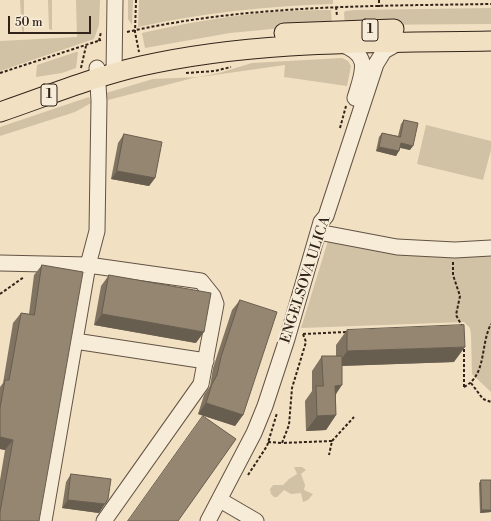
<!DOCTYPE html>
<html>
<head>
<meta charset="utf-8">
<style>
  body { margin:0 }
  #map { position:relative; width:491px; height:521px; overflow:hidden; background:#f1e1c2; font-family:"Libre Bodoni",serif }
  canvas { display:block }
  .scale { position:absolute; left:8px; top:16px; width:83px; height:18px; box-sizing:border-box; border:2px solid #32231a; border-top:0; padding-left:5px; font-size:12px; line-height:14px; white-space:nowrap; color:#32231a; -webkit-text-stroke:3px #f6ecd7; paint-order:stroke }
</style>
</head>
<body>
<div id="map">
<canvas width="491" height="521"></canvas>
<div class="scale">50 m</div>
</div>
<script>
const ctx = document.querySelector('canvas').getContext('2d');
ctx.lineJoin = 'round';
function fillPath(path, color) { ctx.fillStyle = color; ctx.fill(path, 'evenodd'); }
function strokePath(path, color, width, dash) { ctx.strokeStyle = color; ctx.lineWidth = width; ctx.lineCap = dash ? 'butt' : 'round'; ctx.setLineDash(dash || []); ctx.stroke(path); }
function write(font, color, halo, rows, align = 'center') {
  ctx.font = font + ' "Libre Bodoni",serif'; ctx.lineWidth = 3.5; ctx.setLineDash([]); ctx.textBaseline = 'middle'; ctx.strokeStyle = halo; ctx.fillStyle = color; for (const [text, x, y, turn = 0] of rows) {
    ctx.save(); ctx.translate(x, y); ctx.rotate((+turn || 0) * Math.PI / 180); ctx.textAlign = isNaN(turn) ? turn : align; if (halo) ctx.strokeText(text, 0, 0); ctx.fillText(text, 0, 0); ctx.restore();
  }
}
fillPath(new Path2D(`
  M20,0H24V32L22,31Z
  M48,0H52V30L49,29Z
  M76,0H100L99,25L94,39L0,71V41L77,37Z
  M128,0H133L132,25L128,19Z
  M139,0H333V4C267,6 202,13 138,27Z
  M491,8V24L345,25L344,13L345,11L355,10Z
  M331,10L332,26L293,27L230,33L145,48L142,33C203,19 268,9 331,10Z
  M76,52H78L76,68L62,73L36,77L37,65Z
  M342,58L348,61L351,66L347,86L284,77L285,65L193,78L108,100L106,93L153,79L199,77L219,73L252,63Z
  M89,97L91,103L75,112L0,136V127Z
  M426,125L491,141V150L483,180L417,164Z
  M328,241L491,251V392L472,374L471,334L470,328L464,322L301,328Z
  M294,467H302L306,470L301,474L305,485L304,490L313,494L308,500L303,502L301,493L291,494L284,490L277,497H274L271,494L270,489L273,485H283L289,479L297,474Z`), '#d1c1a5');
const minor = new Path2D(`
  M340,44C372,55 363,71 355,98
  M114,73L115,0
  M318,232L397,247L455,250L491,248
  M0,263L88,265L201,281L213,296L216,304L201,384L104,521
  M75,341L206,361
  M220,500L256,521
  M44,521L88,265L97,231L99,101L97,68
  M208,521L254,433L265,406L287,339L321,222L326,216L376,64L384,51L400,42`);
const major = new Path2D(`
  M284,33L394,29
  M0,112C47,96 93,77 141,66C256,40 374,43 491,41`);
strokePath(minor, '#625244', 17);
strokePath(major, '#32231a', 21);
strokePath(new Path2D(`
  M136,0L135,32L139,52
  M379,0V7
  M336,7L337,16
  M127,32C246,5 369,6 491,4
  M99,41L101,32
  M81,68L86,46
  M0,73L101,40
  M186,73L215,71L231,67
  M340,128L346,106
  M453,262V275L460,296L456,315L462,326
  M0,294L24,277
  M303,334L346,332
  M303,334L306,342L292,388L289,425L282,443L332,441L329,455
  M471,383L483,399L491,402
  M464,387V346
  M464,387C487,375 480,345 491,324
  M332,441L354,417
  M268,442L282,443
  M248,475L267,446L277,413`), '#32231a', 2, [3, 2]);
strokePath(minor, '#f6ecd7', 15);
strokePath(major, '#f1e1c2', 19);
fillPath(new Path2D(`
  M404,120L410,150L400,148L396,156L376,151L379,137L382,133L398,136L401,124Z
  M124,134L155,178L149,186L111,179L118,143Z
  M42,265L83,272L0,521V480L5,450L0,449V387L3,383L13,323L21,313L29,314L34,275Z
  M109,275L196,343L94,325L101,286Z
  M240,300L243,415L235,426L198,414L204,395L210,386L213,368L232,310Z
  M347,330L454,362L342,366L336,395V415L326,430L306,431L305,401L312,391V371L322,356H336V345Z
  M71,474L108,499L99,513L62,508L66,482Z
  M481,480L491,512L480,513L479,483Z`), '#807361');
fillPath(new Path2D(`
  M401,143L413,146L410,150L398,147Z
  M379,147L399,151L396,156L376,151Z
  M117,171L155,178L149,186L111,179Z
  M102,314L204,332L196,343L94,325Z
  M465,347L454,362L337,366L347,351Z
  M342,385L332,400L335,386Z
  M206,403L243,415L235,426L198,414Z
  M336,415L326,430L306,431L317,416Z
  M0,437L13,440L5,450L0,449Z
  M68,500L105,504L99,513L62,508Z
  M482,510H491V512L480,513Z`), '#685e4f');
const building = new Path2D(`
  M404,120L418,123L413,146L401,143L399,151L379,147L382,133L400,137Z
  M124,134L162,142L155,178L117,171Z
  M42,265L83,272L39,521H0V512L13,440L0,437V408L5,380H9L21,313L34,315Z
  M109,275L211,293L204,332L102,314Z
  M240,300L277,312L243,415L206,403L212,384L217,375L221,357Z
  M464,325L465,347L347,351V330Z
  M322,356H342V385L335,386L336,415L317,416L316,386H323Z
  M203,416L236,439L178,521H128Z
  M71,474L111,479L108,499L105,504L68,500Z
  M481,480H491V510H482Z`);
fillPath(building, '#958671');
strokePath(building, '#685e4f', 1);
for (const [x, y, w] of [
  [370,30,16],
  [49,95,16]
]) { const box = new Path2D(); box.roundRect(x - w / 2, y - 11, w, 22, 3); ctx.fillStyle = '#f6ecd7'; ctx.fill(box); strokePath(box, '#32231a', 1); }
write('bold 13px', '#32231a', null, [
  ["1",370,30],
  ["1",49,95]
]);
write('14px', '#32231a', '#f6ecd7', [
  ["ENGELSOVA ULICA",306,280,-72]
]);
</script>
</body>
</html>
